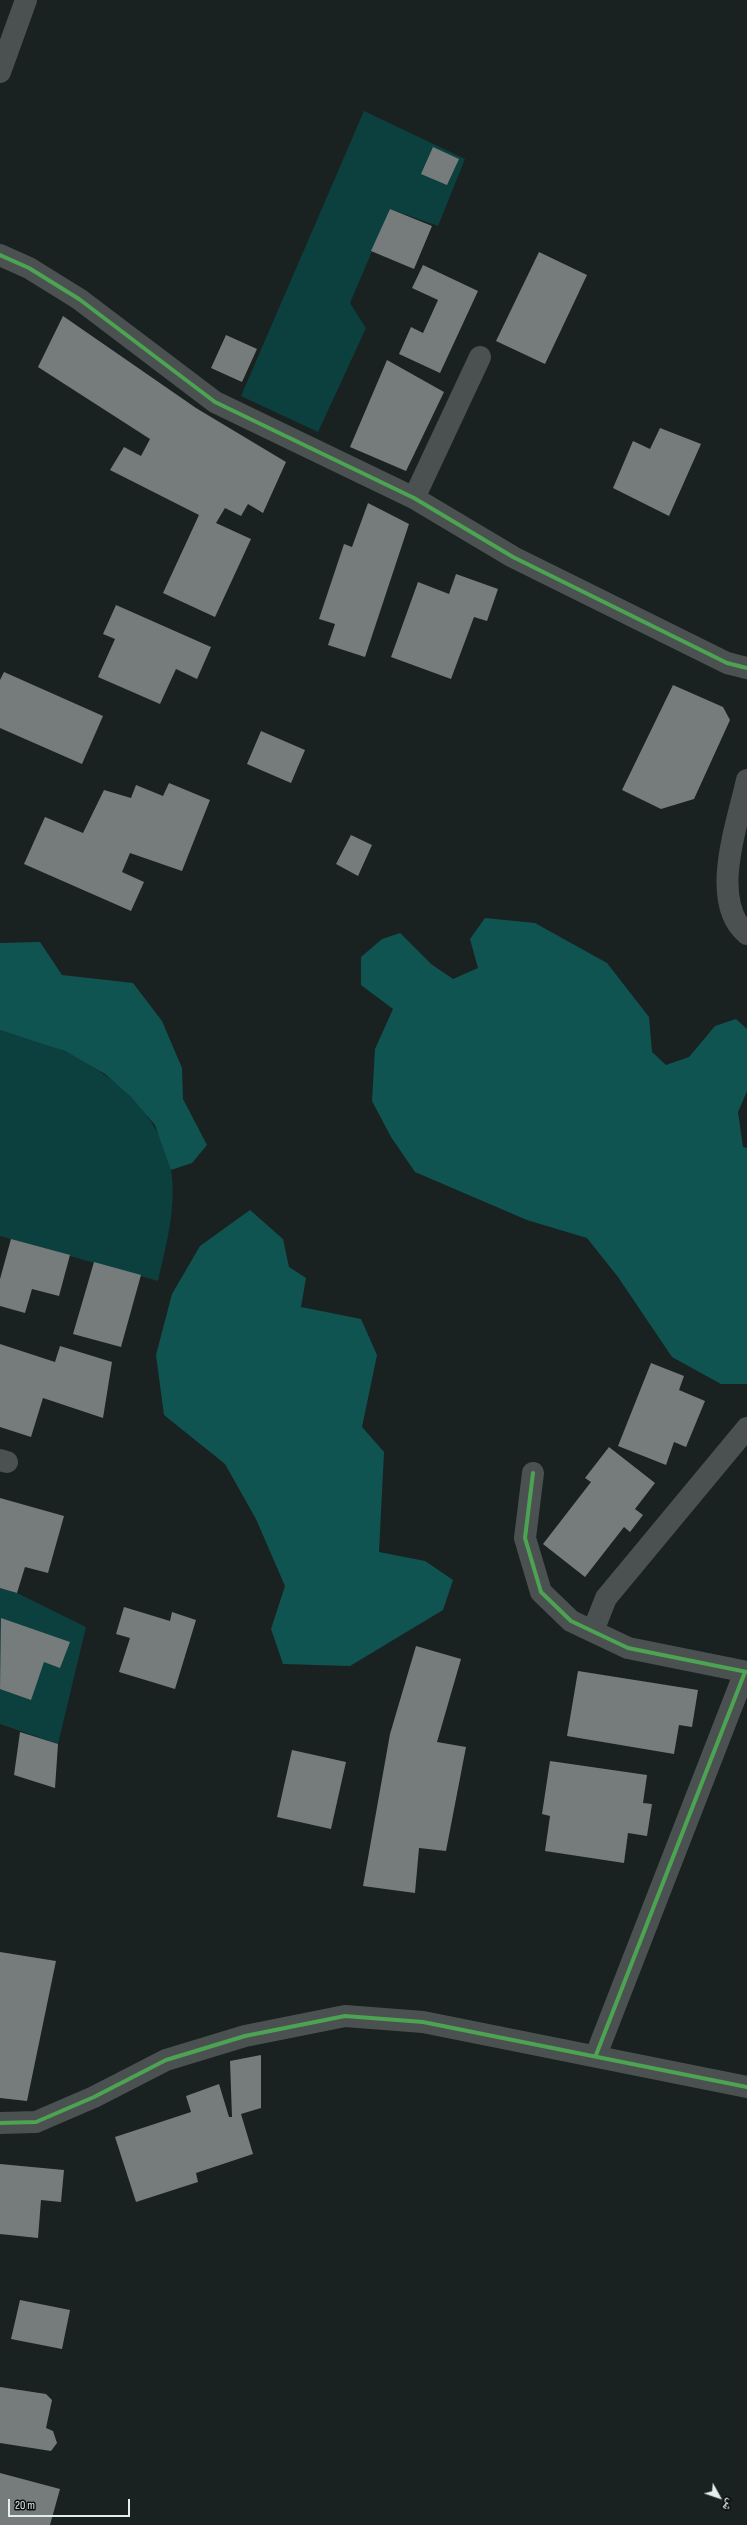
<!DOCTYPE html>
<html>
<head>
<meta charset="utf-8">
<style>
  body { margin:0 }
  #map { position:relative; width:747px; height:2525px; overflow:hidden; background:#1a2121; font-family:"Sofia Sans Condensed","Noto Naskh Arabic",sans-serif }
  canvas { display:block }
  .north { position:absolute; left:699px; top:2477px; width:40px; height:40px; -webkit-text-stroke:3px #070c0c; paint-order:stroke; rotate:130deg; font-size:11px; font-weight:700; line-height:16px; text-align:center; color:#e5eeed }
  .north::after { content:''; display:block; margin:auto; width:14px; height:18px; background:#e5eeed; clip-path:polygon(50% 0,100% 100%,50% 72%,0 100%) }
  .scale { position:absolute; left:8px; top:2499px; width:122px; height:18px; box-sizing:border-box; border:2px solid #e5eeed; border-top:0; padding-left:5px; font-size:12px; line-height:14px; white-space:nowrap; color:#e5eeed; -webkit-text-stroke:3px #070c0c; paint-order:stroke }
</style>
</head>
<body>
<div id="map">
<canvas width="747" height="2525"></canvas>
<div class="north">ش</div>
<div class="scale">20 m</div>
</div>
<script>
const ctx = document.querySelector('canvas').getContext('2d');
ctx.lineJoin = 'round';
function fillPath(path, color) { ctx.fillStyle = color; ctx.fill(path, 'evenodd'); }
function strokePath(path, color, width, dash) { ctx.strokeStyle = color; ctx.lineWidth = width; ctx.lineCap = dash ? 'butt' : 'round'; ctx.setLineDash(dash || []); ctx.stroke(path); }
fillPath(new Path2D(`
  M364,111L465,159L438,226L390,209L350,303L366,328L318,432L241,396Z
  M0,1030C22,1037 46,1042 66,1052C114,1075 161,1115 171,1170C177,1207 166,1245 158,1281L0,1236Z
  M0,1588L17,1593L86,1627L58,1744L0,1724Z`), '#0c403e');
fillPath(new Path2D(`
  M485,918L535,923L607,963L649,1017L652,1052L666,1065L689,1057L715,1026L736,1019L747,1029V1091L738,1112L743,1147L747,1148V1384H721L672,1357L618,1277L587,1238L527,1220L415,1172L391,1137L372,1101L375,1049L393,1009L361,985V957L382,939L400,933L431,964L453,979L478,968L470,939Z
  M40,942L62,975L133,983L162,1021L182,1068L183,1099L207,1145L192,1163L171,1170L155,1125L131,1097L105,1074L65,1051L0,1030V943Z
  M250,1210L283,1239L289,1267L306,1278L301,1307L361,1319L377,1355L362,1427L384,1452L379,1552L425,1561L453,1580L443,1610L350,1666L283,1664L271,1629L285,1586L256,1519L225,1464L164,1415L156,1355L172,1294L200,1246Z`), '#105451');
fillPath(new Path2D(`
  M433,147L459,159L447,185L421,174Z
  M390,209L432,226L414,269L371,251Z
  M539,252L587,275L545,364L496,341Z
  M423,265L478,291L440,373L399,354L411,327L423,333L438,300L412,288Z
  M63,316L196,408L286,462L263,513L248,504L241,516L225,508L216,523L251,539L215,617L163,593L199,515L110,470L124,447L141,456L150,439L38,367Z
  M226,335L257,349L242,382L211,368Z
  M387,360L444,392L406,471L350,447Z
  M660,428L701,444L669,516L613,488L633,441L650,449Z
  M368,503L409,524L365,657L328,645L335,624L319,619L344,544L352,547Z
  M456,574L498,589L487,621L474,617L451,679L391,657L418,582L449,594Z
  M116,605L211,647L197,679L176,669L160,704L98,677L115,639L103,634Z
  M4,672L103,716L82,764L0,728V680Z
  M673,685L723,707L730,720L694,799L661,809L622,790Z
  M261,731L305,750L291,783L247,764Z
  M169,783L210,800L182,871L130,853L122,872L144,882L131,911L24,864L45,817L83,833L104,790L131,798L136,785L163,796Z
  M351,835L372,845L358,876L336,864Z
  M11,1239L70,1255L59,1296L32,1289L25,1313L0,1306V1279Z
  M94,1262L141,1275L121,1347L73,1334Z
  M0,1344L55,1362L60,1346L112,1362L103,1418L43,1398L31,1437L0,1427Z
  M651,1363L684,1376L679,1390L705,1401L686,1447L674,1442L666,1465L618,1446Z
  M609,1447L655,1483L635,1509L643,1515L630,1532L624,1527L585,1577L543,1544L591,1482L585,1478Z
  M0,1498L64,1516L48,1573L25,1567L17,1593L0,1588Z
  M124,1607L170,1621L172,1612L196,1620L175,1689L119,1672L130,1638L116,1634Z
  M1,1618L70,1642L60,1668L44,1662L31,1700L0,1689Z
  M416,1646L461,1659L437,1742L466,1747L446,1851L419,1848L415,1893L363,1886L390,1734Z
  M578,1671L698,1690L692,1727L679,1725L674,1754L567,1736Z
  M20,1732L58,1744L55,1788L14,1775Z
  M292,1750L346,1762L331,1829L277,1817Z
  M550,1761L647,1775L643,1803L652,1804L647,1836L628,1833L624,1863L545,1851L550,1816L542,1814Z
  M0,1952L56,1961L27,2101L0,2098Z
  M261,2055V2108L241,2114L253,2154L196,2173L198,2182L136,2202L115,2137L191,2112L186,2096L219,2084L229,2117H232L230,2061Z
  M0,2164L64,2170L61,2202L41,2200L38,2238L0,2234Z
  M20,2300L70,2310L62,2349L11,2339Z
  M0,2387L46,2394L52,2400L46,2428L53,2431L57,2443L51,2451L0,2443Z
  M0,2473L60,2489L50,2525H0Z`), '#767c7c');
strokePath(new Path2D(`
  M0,72L26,0
  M0,255L29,268L79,299L215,402L414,498L513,557L727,663L747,668
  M414,498L480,357
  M747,780C738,822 708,902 747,934
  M0,1460L7,1462
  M533,1473L525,1538L541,1592L571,1621L628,1648L747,1672
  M593,1631L606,1598L747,1428
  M596,2055L745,1672
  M0,2123L36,2122L94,2097L166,2060L245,2036L345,2016L423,2022L747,2087`), '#4b5151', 22);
strokePath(new Path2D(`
  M0,255L29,268L79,299L215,402L414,498L513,557L727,663L747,668
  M533,1473L525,1538L541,1592L571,1621L628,1648L747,1672
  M596,2055L745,1672
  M0,2123L36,2122L94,2097L166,2060L245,2036L345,2016L423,2022L747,2087`), '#4ca352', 4);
</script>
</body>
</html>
